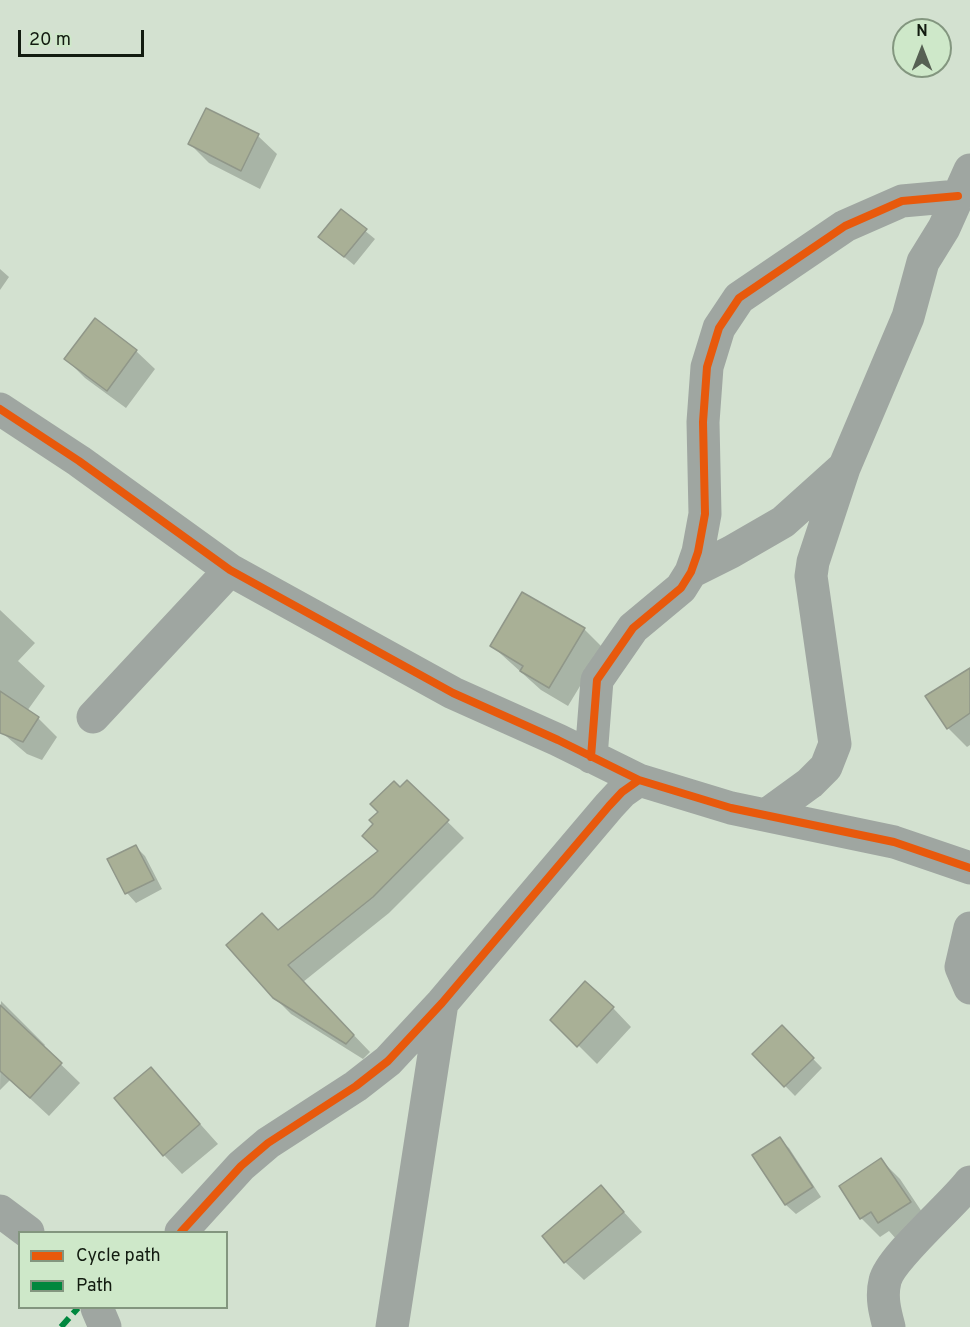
<!DOCTYPE html>
<html>
<head>
<meta charset="utf-8">
<style>
  body { margin:0 }
  #map { position:relative; width:970px; height:1327px; overflow:hidden; background:#d3e1d0; font-family:Overpass,sans-serif }
  canvas { display:block }
  .legend { position:absolute; left:18px; top:1231px; width:210px; height:78px; box-sizing:border-box; background:#cee8c9; border:2px solid #83967f; margin:0; padding:8px 10px; list-style:none; font-size:18px; color:#121b10 }
  .legend li { display:flex; align-items:center; gap:12px; height:30px }
  .legend b { width:30px; border:2px solid #83967f }
  .north { position:absolute; left:892px; top:18px; width:60px; height:60px; box-sizing:border-box; background:#cee8c9; border:2px solid #83967f; border-radius:50%; rotate:0deg; font-size:16px; font-weight:700; line-height:24px; text-align:center; color:#121b10 }
  .north::after { content:''; display:block; margin:auto; width:21px; height:27px; background:#566053; clip-path:polygon(50% 0,100% 100%,50% 72%,0 100%) }
  .scale { position:absolute; left:18px; top:30px; width:126px; height:27px; box-sizing:border-box; border:3px solid #121b10; border-top:0; padding-left:8px; font-size:18px; line-height:21px; white-space:nowrap; color:#121b10; -webkit-text-stroke:4px #cee8c9; paint-order:stroke }
</style>
</head>
<body>
<div id="map">
<canvas width="970" height="1327"></canvas>
<ul class="legend">
<li><b style="height:8px;background:#e8590c"></b>Cycle path</li>
<li><b style="height:8px;background:#00873e"></b>Path</li>
</ul>
<div class="north">N</div>
<div class="scale">20 m</div>
</div>
<script>
const ctx = document.querySelector('canvas').getContext('2d');
ctx.lineJoin = 'round';
function fillPath(path, color) { ctx.fillStyle = color; ctx.fill(path, 'evenodd'); }
function strokePath(path, color, width, dash) { ctx.strokeStyle = color; ctx.lineWidth = width; ctx.lineCap = dash ? 'butt' : 'round'; ctx.setLineDash(dash || []); ctx.stroke(path); }
fillPath(new Path2D(`
  M207,110L258,136L277,154L260,189L209,163L190,144Z
  M341,211L375,239L354,265L320,237Z
  M0,269L9,277L0,290Z
  M136,351L155,369L126,408L85,378L66,359Z
  M0,610L35,643L18,661L45,686L27,711L38,718L57,737L42,760L27,754L0,731Z
  M584,629L603,648L568,706L541,690L492,646Z
  M970,669V745L967,747L948,728Z
  M407,782L464,838L389,913L303,982L370,1052L363,1059L291,1014L274,997L278,931L380,851L400,789Z
  M136,847L145,856L162,889L136,903L127,893L109,860Z
  M1,1001L45,1045L43,1047L80,1083L49,1116L10,1080L0,1090Z
  M613,1008L631,1027L597,1064L552,1019Z
  M782,1027L822,1068L795,1096L754,1054Z
  M151,1069L218,1144L182,1174L164,1155Z
  M779,1139L789,1148L821,1197L796,1214L786,1205L754,1156Z
  M881,1160L900,1179L928,1221L898,1241L889,1231L880,1237L861,1218Z
  M601,1187L642,1232L584,1280L565,1262Z`), '#0003');
const building = new Path2D(`
  M206,108L259,134L241,171L188,144Z
  M341,209L367,229L344,257L318,237Z
  M95,318L137,350L107,391L64,359Z
  M522,592L585,628L549,688L520,671L523,666L490,646Z
  M970,668V713L947,729L925,696Z
  M0,691L39,717L23,742L0,733Z
  M407,780L449,820L373,897L288,965L354,1035L346,1044L273,998L226,945L262,913L278,930L378,851L362,836L373,824L369,820L378,812L370,804L394,781L400,787Z
  M136,845L154,880L125,894L107,859Z
  M585,981L614,1007L577,1047L550,1020Z
  M0,1005L62,1063L30,1098L0,1071Z
  M782,1025L814,1058L784,1087L752,1054Z
  M151,1067L200,1124L163,1156L114,1098Z
  M780,1137L813,1187L785,1205L752,1155Z
  M881,1158L911,1202L878,1223L871,1212L860,1219L839,1186Z
  M601,1185L624,1212L564,1263L542,1236Z`);
fillPath(building, '#a9b096');
strokePath(building, '#909789', 1.5);
strokePath(new Path2D(`
  M0,409L79,461L230,570L453,693L558,740L639,780
  M691,572L731,552L783,522L842,469
  M93,717L230,570
  M591,757L597,680L633,628L681,588L691,572L698,552L705,514L703,422L707,367L719,328L739,298L845,226L902,201L958,196
  M766,815L810,783L826,767L835,744L811,576L813,562L844,468L908,317L923,262L944,228L970,170
  M970,928L961,967L970,988
  M0,1211L28,1232
  M181,1232L241,1166L268,1143L356,1086L388,1061L442,1003L609,806L622,792L639,780L731,808L894,842L970,868
  M97,1308L105,1327
  M392,1327L442,1003
  M889,1327C885,1312 881,1297 885,1281C890,1258 952,1206 970,1182`), '#9fa6a1', 33);
strokePath(new Path2D(`
  M61,1327L78,1308`), '#00873e', 6, [12, 6]);
strokePath(new Path2D(`
  M0,409L79,461L230,570L453,693L558,740L639,780
  M591,757L597,680L633,628L681,588L691,572L698,552L705,514L703,422L707,367L719,328L739,298L845,226L902,201L958,196
  M181,1232L241,1166L268,1143L356,1086L388,1061L442,1003L609,806L622,792L639,780L731,808L894,842L970,868`), '#e8590c', 8);
</script>
</body>
</html>
